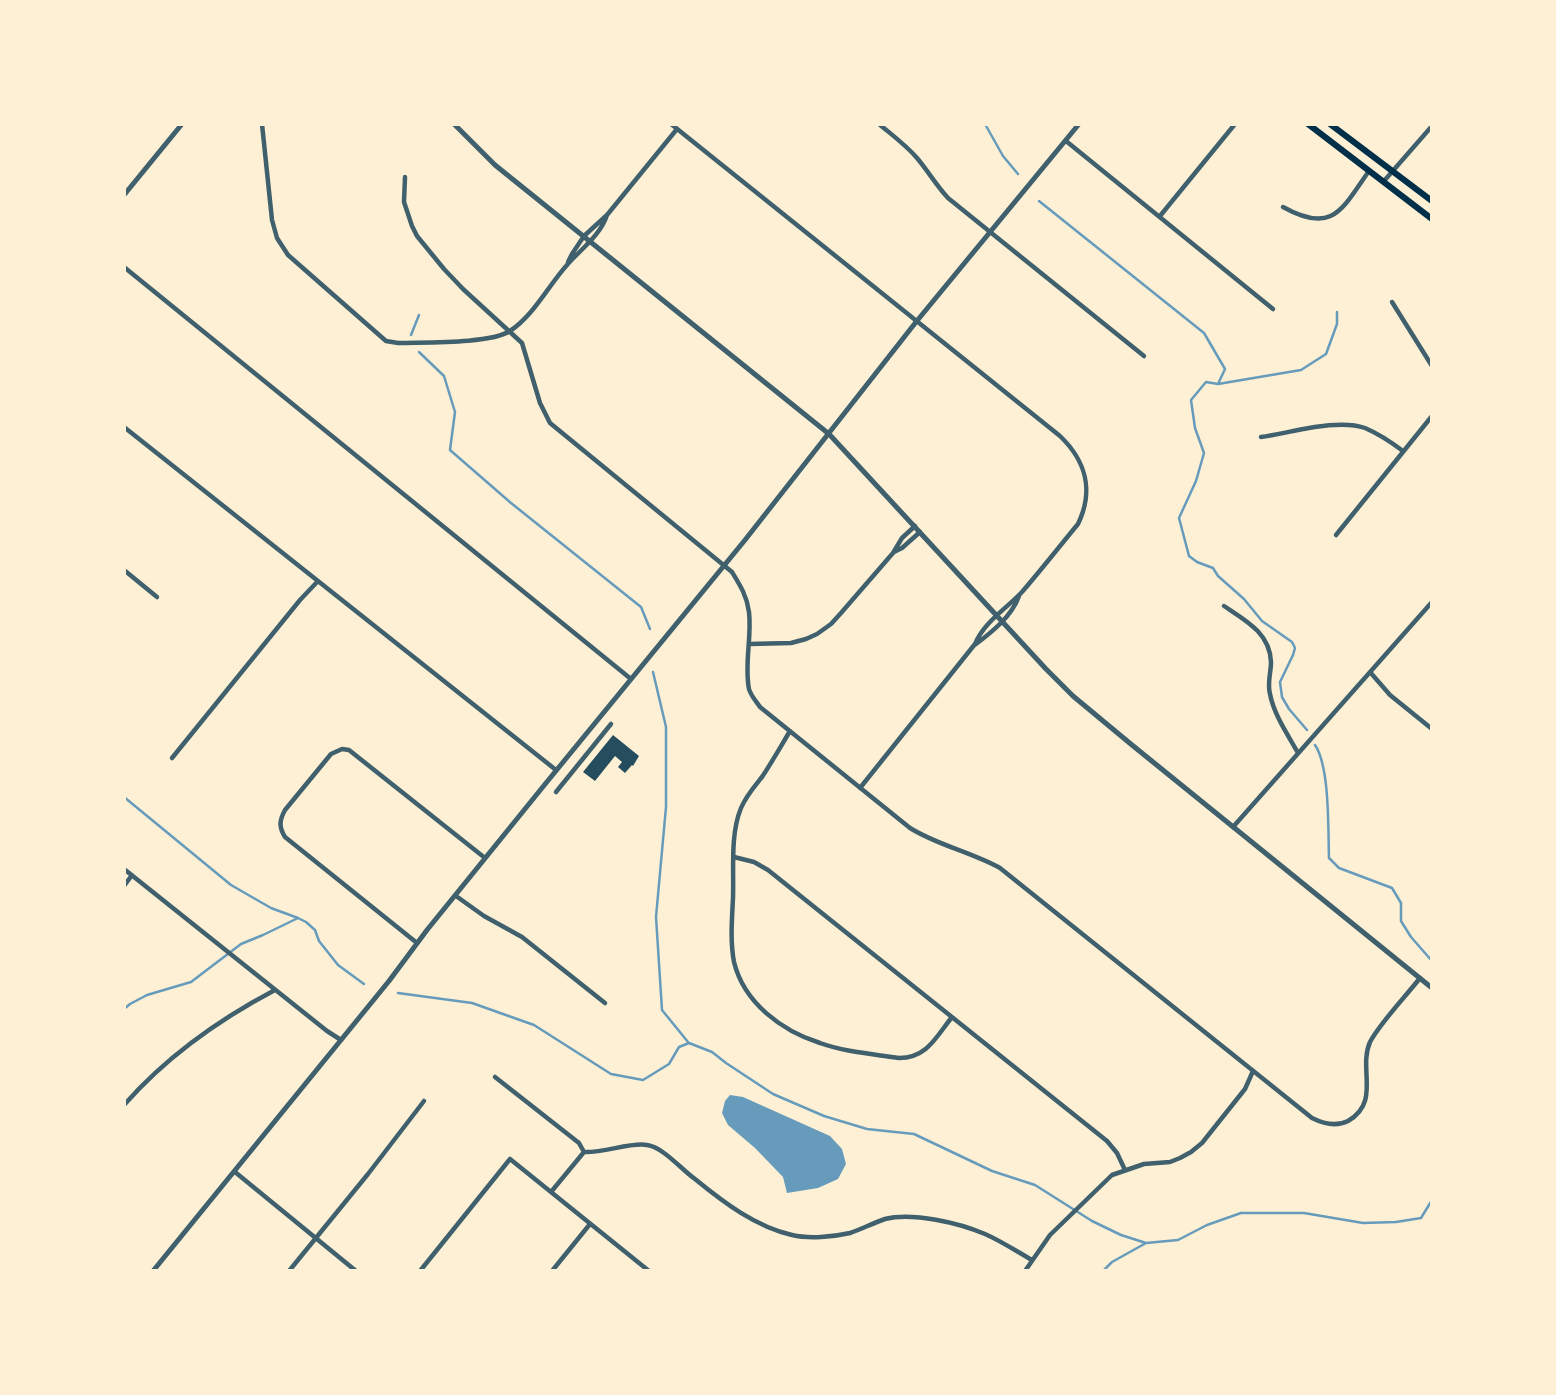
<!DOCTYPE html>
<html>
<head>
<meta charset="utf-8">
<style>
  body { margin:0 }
  #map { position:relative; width:1556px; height:1395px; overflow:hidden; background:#fdf0d5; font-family:"IBM Plex Sans",sans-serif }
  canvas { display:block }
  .frame { position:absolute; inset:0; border:126px solid #fdf0d5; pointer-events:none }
</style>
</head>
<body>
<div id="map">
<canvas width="1556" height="1395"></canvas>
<div class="frame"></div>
</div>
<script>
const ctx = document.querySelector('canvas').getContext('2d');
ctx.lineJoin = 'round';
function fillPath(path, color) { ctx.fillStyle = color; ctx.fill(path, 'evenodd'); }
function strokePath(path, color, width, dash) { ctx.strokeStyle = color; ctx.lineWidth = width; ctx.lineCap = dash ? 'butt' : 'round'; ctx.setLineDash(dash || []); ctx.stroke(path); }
fillPath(new Path2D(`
  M730,1095L743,1097L830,1136L842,1149L846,1164L838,1179L818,1188L787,1193L783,1177L755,1148L728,1125L722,1113L725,1101Z`), '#669bbc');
strokePath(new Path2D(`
  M985,124L1003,156L1018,174
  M1039,201L1204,333L1225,369L1218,384L1206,382L1191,400L1195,428L1204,453L1196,481L1179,518L1189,556L1197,562L1213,568L1218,576L1244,599L1262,621L1292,642L1295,648L1293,655L1280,682L1282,697L1289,709L1307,730
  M411,335L419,315
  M419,352L444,376L455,412L450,450L511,503L641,607L650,629
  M1218,384L1301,370L1326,354L1337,324V312
  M653,672L666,727V807L656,917L662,1010L688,1042
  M1315,745C1330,767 1328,830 1329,858L1339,868L1392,888L1401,903V921L1411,937L1432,961
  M124,797L231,885L271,908L298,918
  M398,993L472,1003L534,1025L611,1074L643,1080L669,1064L679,1047L689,1043L712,1052L726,1063L773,1094L824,1116L867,1129L914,1134L992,1171L1035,1185L1092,1221L1121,1235L1146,1243L1178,1240L1207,1225L1241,1213H1304L1363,1223L1396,1222L1421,1218L1432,1200
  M124,1009L130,1004L147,995L191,982L241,944L263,935L298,918L306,922L315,930L319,941L338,965L364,984
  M1103,1271L1112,1262L1146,1243`), '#669bbc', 2.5);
fillPath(new Path2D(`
  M613,735L639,756L633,766L632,765L625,773L618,767L622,762L615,756L595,781L583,772Z`), '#264d5e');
strokePath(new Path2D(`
  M262,124L272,220L277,238L288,255L386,341L398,343C424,342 490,344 510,331C534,315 548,286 567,265C581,249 600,236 607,215
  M671,124L1060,436C1086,461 1094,491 1078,524C1059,547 1041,570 1022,592C1006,609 984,622 975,644L860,788
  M879,124C892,135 906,145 917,158C928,171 936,185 948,198L1144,356
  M1066,141L1273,309
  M405,177L404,202L412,226L417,236L444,269L463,289L522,343L540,403L550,423L732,572C740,585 747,596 749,612C752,637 744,664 749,689C751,696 756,701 760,707L910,828C937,845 971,852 1000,868L1312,1118C1324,1124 1336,1127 1348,1121C1381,1102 1358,1069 1370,1042C1380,1023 1406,996 1420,978
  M1384,181L1432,126
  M1283,207C1333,235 1342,209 1369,171
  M1160,216L1235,124
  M568,262L572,254L584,236L607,215L677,129
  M124,267L631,679
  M1392,302L1432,366
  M124,427L556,770
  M1261,437C1291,433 1337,418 1365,428C1379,434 1391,442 1403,451
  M1336,535L1432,416
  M894,552L902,548L920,532
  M124,570L157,597
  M1224,606C1245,620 1270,633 1271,662C1271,673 1267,683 1270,694C1274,715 1288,735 1298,753
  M749,644L791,643L806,639L817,634L831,624L841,613L893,553L902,538L915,526
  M976,644C992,632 1012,616 1019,596
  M1370,672L1390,695L1432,729
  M790,731C781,746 772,762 762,777C754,787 746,796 741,808C730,835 734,869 733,898C732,919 730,941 734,962C744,1003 782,1031 820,1043C845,1052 873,1054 899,1058C927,1058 936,1037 952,1017
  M172,758L300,600L318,581
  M556,792L611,724
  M1233,827L1432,602
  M734,857L754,862L768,870L1107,1141L1117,1153L1125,1170
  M124,869L327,1031L341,1040
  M124,886L132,875
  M456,896L484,916L522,937L605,1003
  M417,943L285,837C279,827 279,821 285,810L331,754L342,749L349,750L485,858
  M495,1077L579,1143L584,1152
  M124,1105C167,1056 218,1020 275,990
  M584,1152C604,1153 631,1142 647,1145C663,1147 682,1170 695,1179C723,1202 756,1227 792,1235C809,1239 833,1237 850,1233C862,1229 873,1223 885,1219C913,1212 959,1223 985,1234C1001,1241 1016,1251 1032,1260
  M235,1172L356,1271
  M551,1192L584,1152
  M289,1271L368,1174L424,1101
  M420,1271L510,1159L649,1271
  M552,1271L590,1224
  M1025,1271L1050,1235L1112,1175L1144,1164L1170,1162L1180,1158L1191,1152L1202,1143L1245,1089L1253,1071`), '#3f606c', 4.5);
strokePath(new Path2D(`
  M454,124L495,165L829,434L1046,669L1073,696L1132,745L1432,988
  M124,195L182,124
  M153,1271L389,981L427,930L546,783L745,540L916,322L1079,124`), '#3f606c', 5);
strokePath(new Path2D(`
  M1308,124L1432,219
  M1330,124L1432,201`), '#003049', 6);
</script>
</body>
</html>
